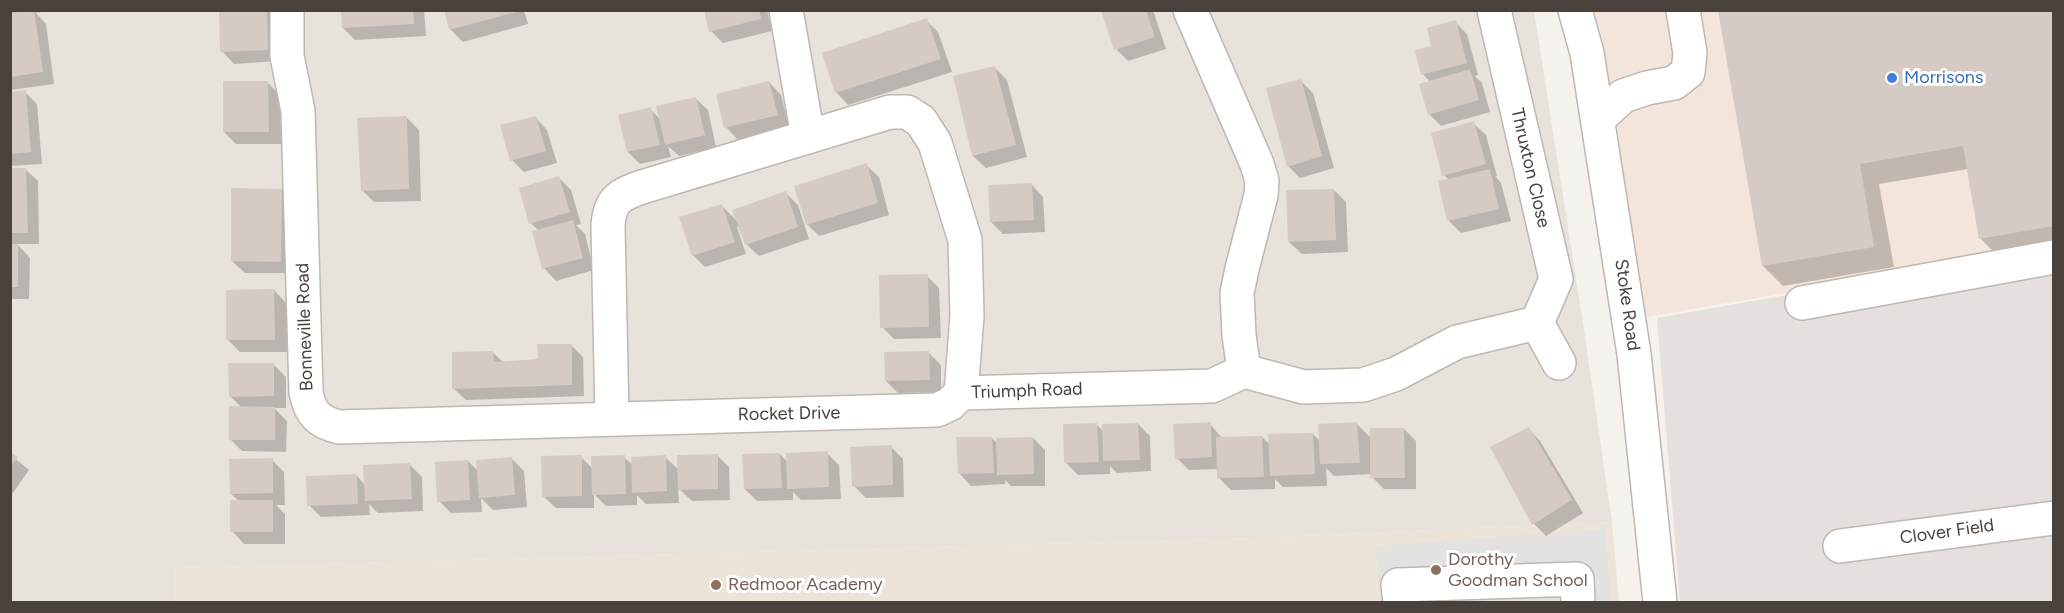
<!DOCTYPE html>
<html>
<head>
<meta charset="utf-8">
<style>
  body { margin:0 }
  #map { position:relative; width:2064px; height:613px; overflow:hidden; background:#f5f1ed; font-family:Figtree,sans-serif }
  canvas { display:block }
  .frame { position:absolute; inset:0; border:12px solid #49413b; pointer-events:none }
</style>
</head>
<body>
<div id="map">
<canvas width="2064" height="613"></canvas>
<div class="frame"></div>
</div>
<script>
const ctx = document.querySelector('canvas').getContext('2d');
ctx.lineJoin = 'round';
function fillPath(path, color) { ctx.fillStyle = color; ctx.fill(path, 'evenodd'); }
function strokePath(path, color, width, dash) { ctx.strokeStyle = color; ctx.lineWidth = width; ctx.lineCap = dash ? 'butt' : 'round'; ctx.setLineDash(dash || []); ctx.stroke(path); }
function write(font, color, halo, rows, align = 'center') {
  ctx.font = font + ' Figtree,sans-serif'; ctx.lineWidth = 6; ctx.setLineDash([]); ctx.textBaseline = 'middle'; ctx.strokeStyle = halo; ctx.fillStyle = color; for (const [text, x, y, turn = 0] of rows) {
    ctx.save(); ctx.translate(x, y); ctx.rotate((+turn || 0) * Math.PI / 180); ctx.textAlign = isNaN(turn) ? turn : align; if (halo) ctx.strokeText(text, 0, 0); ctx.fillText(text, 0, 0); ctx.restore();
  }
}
fillPath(new Path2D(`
  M10,11H1534L1584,330L1612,522L1255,538L175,568L174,602H11Z`), '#e8e2dc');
fillPath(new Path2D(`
  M1575,11H2053V247L1629,320Z`), '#f3e5db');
fillPath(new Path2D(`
  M2053,248V602H1680L1657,318Z`), '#e5e0de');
fillPath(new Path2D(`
  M1612,522L1619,602H174V568L1255,538Z`), '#ece3d9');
fillPath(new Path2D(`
  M1605,529L1611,602H1380L1376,546Z`), '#e4e2e0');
fillPath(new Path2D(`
  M10,10H53L36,13L46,24L54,84L10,90Z
  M221,10H274L279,61L234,64L222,51Z
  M342,10H424L426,36L355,40L343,28Z
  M445,10H524L528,24L463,42L450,29Z
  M706,10H767L772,31L723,43L711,31Z
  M1103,10H1153L1166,49L1128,61L1116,49Z
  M1720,10H2054V249L2000,258L1980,238L1968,169L1879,184L1894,267L1783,286L1763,266Z
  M926,20L938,32L952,72L848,105L836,92Z
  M1455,22L1467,34L1478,75L1475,76L1482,83L1490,112L1441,126L1429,114L1430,82L1423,74Z
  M995,68L1007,80L1027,157L986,168L973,156Z
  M1301,81L1313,93L1334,168L1300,178L1288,166Z
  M769,82L781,95L789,127L738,140L726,127Z
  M268,83L280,95L281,144H236L224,132Z
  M25,92L37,104L42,164L10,166V93Z
  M695,98L708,110L716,147L679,156L668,146L671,157L640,164L628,152L650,109L660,119Z
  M535,117L547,130L557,163L524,172L512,160Z
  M407,118L419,130L421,201L374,202L362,190Z
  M1473,123L1486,135L1497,176H1495L1501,183L1511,221L1461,233L1449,221V180L1444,175Z
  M866,165L879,177L889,215L819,236L807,224Z
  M25,169L38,181L39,244H17L30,258L29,299H10V170Z
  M559,178L571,190L581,224L576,225L585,234L594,270L556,281L544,268L539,231L531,223Z
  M1031,184L1043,197L1045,232L1003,234L991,222Z
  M281,190L294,202L293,273H245L232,261Z
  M1334,190L1346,202L1348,252L1302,254L1289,242Z
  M786,193L798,205L809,239L759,256L746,244L740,226L737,227L746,254L705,267L693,255L722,206L738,222Z
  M927,276L939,288L941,338L894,339L882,327Z
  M274,290L286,303L287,352H240L228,340Z
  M571,345L583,357L584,396L466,400L453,388L493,353L504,363L539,361Z
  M929,353L941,365V392L898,393L886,381Z
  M273,364L286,377V408H274L287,421L286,452L242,451L230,439L242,408L230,396Z
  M1138,424L1150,436L1151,471L1117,473L1110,466V474L1078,475L1066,463L1097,425L1104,432Z
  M1210,424L1222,438L1262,437L1270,445L1313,434L1321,442L1357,424L1371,438L1404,429L1416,441V489H1384L1372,477V474L1334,476L1326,468L1327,486L1283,487L1275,479V489L1231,490L1219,478V469L1189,470L1177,458Z
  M1528,428L1540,441L1583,513L1546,536L1534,524Z
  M992,438L998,444L1033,438L1045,450V486H1011L1005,480V484L971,486L959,473Z
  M891,447L903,459L904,497L866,498L854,486Z
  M827,453L839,465L841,499L801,500L793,492V500L757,501L745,489L780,454L788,463Z
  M10,454L29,470L10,497Z
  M717,455L729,467L730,500L692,501L678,488L679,503L646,504L637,495V505L606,506L594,494V508H556L543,496L581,457L593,469L624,457L633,465L665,457L679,470Z
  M512,459L524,471L527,507L493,510L481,498L482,512L451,513L439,501L468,461L479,472Z
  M272,460L284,472L285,505H276L285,514V544H244L232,531L239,501L231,494Z
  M410,465L422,477L423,511L378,513L369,504L370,515L321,517L309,505L356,475L365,485Z`), '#0003');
fillPath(new Path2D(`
  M34,10L43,72L10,77V13Z
  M219,10H267L268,50L220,52Z
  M341,10H413L414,24L342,28Z
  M444,10H520V11L449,30Z
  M704,10H759L761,19L709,32Z
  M1101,10H1146L1155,37L1114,50Z
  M1718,10H2054V226L1979,239L1963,146L1860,164L1874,247L1762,266Z
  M927,18L941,59L835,93L822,53Z
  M1456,20L1467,63L1421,75L1415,50L1431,46L1427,28Z
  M995,66L1016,145L972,156L953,76Z
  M1470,69L1479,100L1428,115L1419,84Z
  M1301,79L1322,156L1287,167L1266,88Z
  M223,81H268L269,132H223Z
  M769,81L778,115L724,128L716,94Z
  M26,90L31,152L10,154V92Z
  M696,97L705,135L665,145L656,106Z
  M651,107L660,145L627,152L618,115Z
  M407,116L409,189L361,191L357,118Z
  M536,116L546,151L510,161L500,125Z
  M1474,121L1486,164L1442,176L1431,133Z
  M867,163L878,203L806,225L794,186Z
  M10,168H26L28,233H10Z
  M1490,169L1499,209L1447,221L1438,181Z
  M559,176L570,212L529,224L519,188Z
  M1032,183L1034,220L990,222L988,185Z
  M231,188L282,189L281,262L231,261Z
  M1334,189L1336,240L1288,242L1286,190Z
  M786,191L798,227L745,245L732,210Z
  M722,204L735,242L692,256L679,217Z
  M573,220L583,258L542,269L532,231Z
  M10,244H18V287H10Z
  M928,274L929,327L880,328L879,275Z
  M274,289L275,340H226V290Z
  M537,344H572V385L452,389V352L493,351L494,362L538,359Z
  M929,351L930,380L885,381L884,352Z
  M228,363H274V396L229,397Z
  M229,406L275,407V440H229Z
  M1211,422L1212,457L1175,459L1173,424Z
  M1357,422L1360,463L1320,464L1318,424Z
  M1097,423L1099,462L1064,463L1063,424Z
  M1138,423L1140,460L1103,461L1102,424Z
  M1529,427L1572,500L1532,525L1490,447Z
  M1370,428H1404L1405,478H1370Z
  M1313,433L1315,474L1270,476L1268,434Z
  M1262,436L1264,477L1217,478L1216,437Z
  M956,437H992L994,473L958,474Z
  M1033,437L1034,474L997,475L996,438Z
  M892,445L893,485L852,487L850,447Z
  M828,451L829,487L787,489L786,453Z
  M10,452L18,457L10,467Z
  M780,453L782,488L744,489L742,454Z
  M718,454V489L678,490L677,455Z
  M582,455V496L542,497L541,456Z
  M625,455L626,494L592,495L591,456Z
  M666,455L667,491L632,493L631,457Z
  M512,457L515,495L479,498L476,460Z
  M273,458V493L230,494L229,459Z
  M468,460L470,500L437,502L435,462Z
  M410,463L412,499L365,501L363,465Z
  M357,474L358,504L307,506L306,476Z
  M230,500H273V532H230Z`), '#d5cbc4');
const minor = new Path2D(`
  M287,10V56L298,111L306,392C310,413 318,422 339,427L937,410L950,404L961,393
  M786,10L808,137
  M1190,10L1257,164L1262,181L1261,195L1242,269L1237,293L1239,335L1244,371
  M1494,10L1556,279L1537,323
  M1575,10L1587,53L1634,354L1660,602
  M1598,119L1623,96L1647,88L1674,83L1688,72L1690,53L1683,10
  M1802,303L2054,257
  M1537,323L1559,363
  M1244,371L1304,387L1363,385L1396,374L1457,342L1537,323
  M612,418L608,225C610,200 619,195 642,187L890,112H907L921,121L935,143L965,240L967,316L961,393L1212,386L1244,371
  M1840,546L2054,518
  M1400,602L1398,585L1577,579L1578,602`);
strokePath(minor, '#bfb7b0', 36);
strokePath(minor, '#fff', 33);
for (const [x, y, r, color] of [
  [1892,78,6,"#3f7fe0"],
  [1436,570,6,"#8d6e63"],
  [716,585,6,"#8d6e63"]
]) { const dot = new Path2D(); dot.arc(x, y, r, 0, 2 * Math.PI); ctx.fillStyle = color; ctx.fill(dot); strokePath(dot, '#fff', 2); }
write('18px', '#366cbe', '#fff', [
  ["Morrisons",1904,78]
], 'left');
write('18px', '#49413b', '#fff', [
  ["Thruxton Close",1530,168,77],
  ["Stoke Road",1627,305,82],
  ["Bonneville Road",305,327,-92],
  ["Triumph Road",1027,391,-2],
  ["Rocket Drive",789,414,-1],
  ["Clover Field",1947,532,-8]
]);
write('18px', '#785e54', '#fff', [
  ["Dorothy",1448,560],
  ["Goodman School",1448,581],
  ["Redmoor Academy",728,585]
], 'left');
</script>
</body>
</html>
